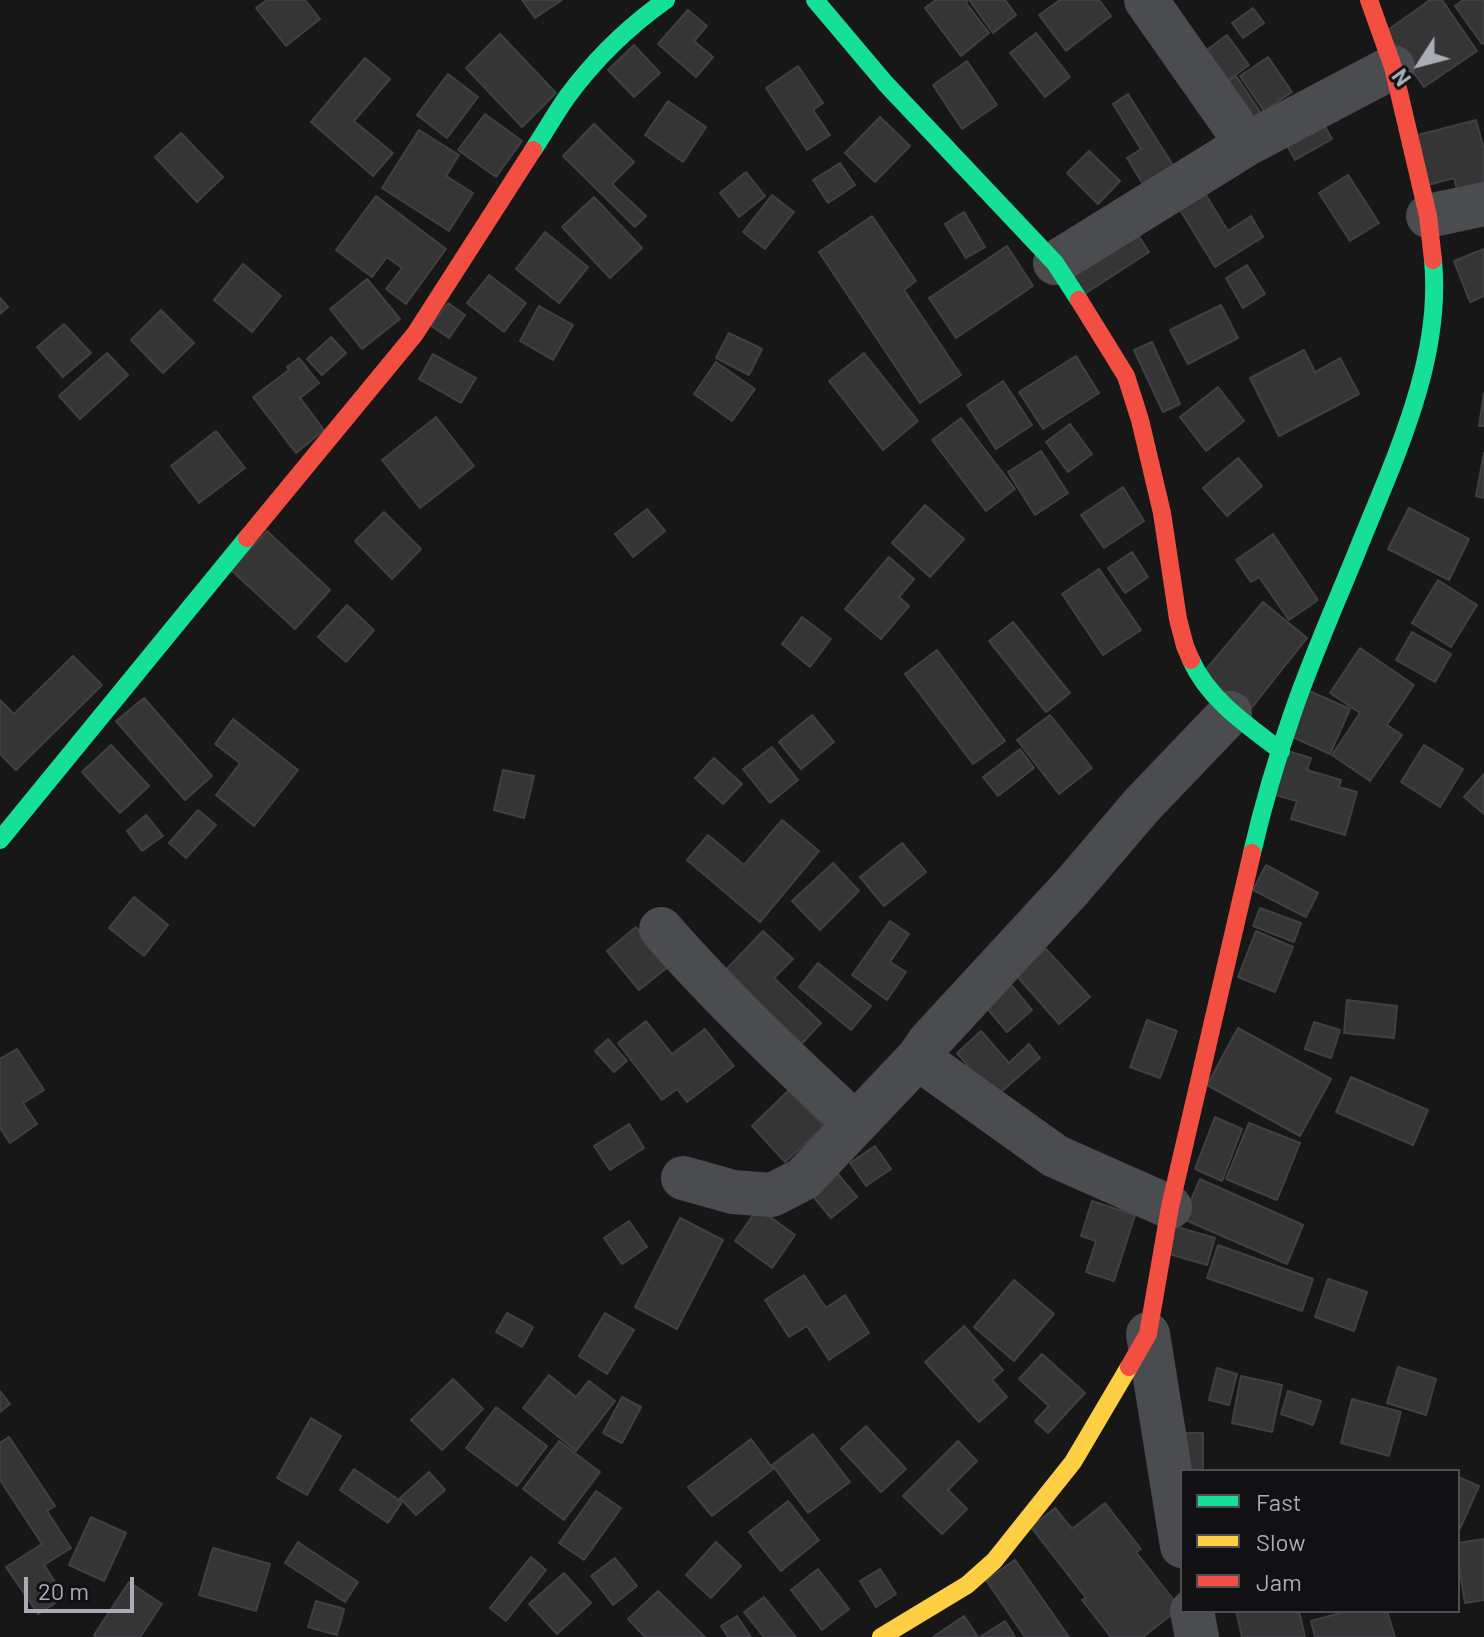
<!DOCTYPE html>
<html>
<head>
<meta charset="utf-8">
<style>
  body { margin:0 }
  #map { position:relative; width:1484px; height:1637px; overflow:hidden; background:#171717; font-family:Barlow,sans-serif }
  canvas { display:block }
  .legend { position:absolute; left:1180px; top:1469px; width:280px; height:144px; box-sizing:border-box; background:#111113; border:2px solid #4d4f55; margin:0; padding:10px 14px; list-style:none; font-size:24px; color:#a8adb8 }
  .legend li { display:flex; align-items:center; gap:16px; height:40px }
  .legend b { width:40px; border:2px solid #4d4f55 }
  .north { position:absolute; left:1380px; top:24px; width:80px; height:80px; -webkit-text-stroke:6px #111113; paint-order:stroke; rotate:234deg; font-size:22px; font-weight:700; line-height:32px; text-align:center; color:#a8adb8 }
  .north::after { content:''; display:block; margin:auto; width:28px; height:36px; background:#a8adb8; clip-path:polygon(50% 0,100% 100%,50% 72%,0 100%) }
  .scale { position:absolute; left:24px; top:1577px; width:110px; height:36px; box-sizing:border-box; border:4px solid #a8adb8; border-top:0; padding-left:10px; font-size:24px; line-height:28px; white-space:nowrap; color:#a8adb8; -webkit-text-stroke:6px #111113; paint-order:stroke }
</style>
</head>
<body>
<div id="map">
<canvas width="1484" height="1637"></canvas>
<ul class="legend">
<li><b style="height:10px;background:#16e098"></b>Fast</li>
<li><b style="height:10px;background:#ffcf43"></b>Slow</li>
<li><b style="height:10px;background:#f24e42"></b>Jam</li>
</ul>
<div class="north">N</div>
<div class="scale">20 m</div>
</div>
<script>
const ctx = document.querySelector('canvas').getContext('2d');
ctx.lineJoin = 'round';
function fillPath(path, color) { ctx.fillStyle = color; ctx.fill(path, 'evenodd'); }
function strokePath(path, color, width, dash) { ctx.strokeStyle = color; ctx.lineWidth = width; ctx.lineCap = dash ? 'butt' : 'round'; ctx.setLineDash(dash || []); ctx.stroke(path); }
const building = new Path2D(`
  M267,0H305L320,19L286,46L256,8Z
  M522,0H562L535,18Z
  M936,0H968L966,3L989,33L961,56L925,8Z
  M972,0H1005L1016,15L993,33L970,1Z
  M1060,0H1099L1111,16L1066,51L1039,15Z
  M1430,0H1442L1477,51L1424,87L1385,32Z
  M1463,0H1484V43L1482,44L1455,6Z
  M1253,8L1264,23L1243,38L1232,23Z
  M688,10L707,26L694,41L713,57L696,77L658,44Z
  M1036,33L1070,77L1045,97L1010,53Z
  M500,34L556,93L522,127L466,68Z
  M1227,35L1249,65L1213,91L1192,61Z
  M634,45L660,73L634,97L608,70Z
  M1268,57L1292,92L1264,111L1240,76Z
  M365,58L390,79L354,121L393,153L373,176L311,122Z
  M967,61L997,105L962,129L933,85Z
  M798,66L823,103L813,110L830,135L807,150L766,88Z
  M448,74L478,97L447,138L417,115Z
  M1236,76L1261,113L1230,134L1205,98Z
  M1128,94L1176,170L1146,189L1127,158L1141,149L1113,104Z
  M668,101L706,127L683,162L645,135Z
  M1316,111L1332,139L1295,160L1279,131Z
  M485,114L522,141L496,177L458,150Z
  M880,117L910,146L875,182L845,153Z
  M1476,120L1484,150V194L1460,201L1454,178L1428,185L1414,136Z
  M594,124L634,162L612,184L646,216L635,227L563,156Z
  M419,130L459,155L446,176L473,193L449,231L382,188Z
  M181,133L223,177L197,202L155,157Z
  M1089,151L1120,181L1098,204L1067,173Z
  M840,163L855,185L828,203L813,180Z
  M746,172L765,196L739,217L720,193Z
  M1348,175L1379,223L1350,241L1319,193Z
  M1196,179L1228,231L1251,216L1263,237L1215,267L1171,195Z
  M772,195L794,212L765,249L743,232Z
  M376,196L446,249L406,304L386,289L402,268L387,257L372,277L336,250Z
  M594,197L642,248L610,278L562,227Z
  M964,212L985,247L966,258L945,224Z
  M872,216L916,281L904,290L961,375L920,403L819,252Z
  M1126,216L1149,252L1083,295L1059,260Z
  M545,232L588,267L559,303L516,269Z
  M1007,246L1033,286L956,338L929,298Z
  M1484,249V296L1470,302L1454,261Z
  M243,264L281,296L252,332L214,300Z
  M1247,265L1265,294L1243,308L1226,278Z
  M489,275L526,303L504,332L467,303Z
  M367,279L400,319L362,349L330,309Z
  M0,298L8,307L0,314Z
  M448,303L465,315L449,338L431,326Z
  M1221,305L1238,338L1188,364L1170,330Z
  M539,306L573,325L553,360L520,341Z
  M161,310L194,343L163,373L131,340Z
  M64,324L91,353L63,377L37,347Z
  M729,333L762,349L749,375L716,358Z
  M331,337L346,353L322,375L307,359Z
  M1152,342L1180,404L1163,412L1134,350Z
  M1304,350L1315,372L1340,358L1359,394L1279,436L1250,378Z
  M107,353L128,375L80,419L59,396Z
  M864,353L918,421L883,450L829,381Z
  M433,354L476,378L461,403L419,379Z
  M1076,356L1099,393L1043,429L1019,392Z
  M299,358L319,383L300,398L324,430L296,453L253,397L289,370L287,367Z
  M716,362L755,389L732,421L694,394Z
  M1003,381L1032,425L996,449L967,405Z
  M1218,387L1244,421L1206,451L1180,417Z
  M1484,393V426H1479Z
  M436,417L474,466L420,508L382,460Z
  M961,418L1015,489L986,511L932,440Z
  M1070,424L1092,454L1068,472L1046,442Z
  M216,431L245,468L199,503L171,466Z
  M1041,451L1068,493L1035,515L1008,472Z
  M1484,453V498L1476,496Z
  M1238,458L1262,486L1227,516L1203,488Z
  M1123,487L1144,521L1104,548L1081,515Z
  M925,505L964,539L930,577L892,543Z
  M1409,508L1469,539L1449,580L1388,549Z
  M647,509L665,531L633,557L615,534Z
  M384,512L421,549L392,579L355,541Z
  M267,531L330,590L295,629L231,570Z
  M1273,534L1318,600L1289,620L1259,577L1251,582L1236,560Z
  M1132,552L1148,577L1125,593L1108,568Z
  M889,557L914,579L899,597L909,606L881,639L845,609Z
  M1099,569L1141,630L1103,655L1062,594Z
  M1438,580L1477,605L1451,647L1412,623Z
  M1263,602L1307,638L1249,711L1203,673Z
  M347,605L374,630L346,662L318,637Z
  M802,617L831,639L810,667L782,644Z
  M1013,622L1070,693L1046,712L989,641Z
  M1412,632L1451,654L1435,682L1396,660Z
  M1360,648L1414,685L1387,725L1402,735L1370,781L1332,755L1360,713L1330,693Z
  M937,650L1005,741L973,764L905,674Z
  M73,656L102,685L16,770L0,754V700L14,714Z
  M1307,690L1350,709L1330,754L1286,734Z
  M144,698L212,776L185,800L116,721Z
  M812,715L834,742L801,769L779,742Z
  M1050,715L1092,768L1059,794L1017,740Z
  M233,719L298,770L254,826L216,795L240,763L215,744Z
  M111,745L149,786L120,813L82,772Z
  M1424,745L1463,769L1440,807L1401,782Z
  M772,747L798,780L770,803L743,769Z
  M1020,749L1034,768L998,796L983,777Z
  M1284,750L1311,758L1307,770L1341,780L1339,787L1357,792L1345,835L1291,819L1297,801L1272,794Z
  M714,758L742,784L723,804L695,778Z
  M503,770L534,776L524,818L494,810Z
  M1484,774V814L1464,797Z
  M198,810L216,825L186,858L169,843Z
  M146,815L163,836L142,851L127,831Z
  M782,820L819,851L760,922L687,860L708,835L744,865Z
  M902,843L926,872L884,906L860,877Z
  M833,863L859,891L820,930L792,901Z
  M1266,865L1318,893L1306,917L1253,890Z
  M134,897L168,925L144,956L109,928Z
  M1260,908L1301,923L1294,942L1253,926Z
  M890,921L909,934L890,962L906,972L887,1000L852,975Z
  M636,927L668,967L639,990L607,951Z
  M763,931L793,959L774,978L821,1023L793,1053L717,979Z
  M1256,931L1293,947L1275,992L1238,977Z
  M1046,949L1090,997L1059,1024L1016,975Z
  M818,963L871,1006L851,1030L799,987Z
  M1007,980L1032,1010L1007,1032L981,1001Z
  M1347,1000L1397,1006L1394,1038L1344,1033Z
  M1147,1020L1177,1031L1160,1078L1130,1067Z
  M646,1021L672,1054L705,1029L734,1066L687,1102L677,1089L662,1100L618,1043Z
  M1314,1022L1340,1030L1331,1058L1305,1049Z
  M1238,1028L1331,1079L1300,1136L1207,1085Z
  M981,1031L1009,1063L1029,1044L1040,1058L995,1097L957,1053Z
  M608,1039L627,1061L614,1072L595,1051Z
  M17,1049L44,1090L23,1103L37,1124L10,1143L0,1128V1059Z
  M1351,1077L1428,1110L1413,1145L1336,1112Z
  M789,1090L824,1126L785,1162L752,1126Z
  M1215,1117L1242,1129L1222,1181L1195,1169Z
  M1249,1123L1300,1143L1277,1200L1226,1179Z
  M629,1124L644,1148L610,1170L594,1146Z
  M875,1146L891,1169L866,1186L850,1163Z
  M828,1162L857,1197L831,1218L802,1183Z
  M1200,1179L1303,1225L1287,1264L1183,1219Z
  M1092,1201L1135,1215L1114,1281L1086,1272L1096,1241L1081,1236Z
  M758,1208L795,1235L772,1268L735,1241Z
  M680,1218L723,1240L677,1329L635,1307Z
  M629,1221L647,1247L622,1264L604,1238Z
  M1174,1226L1215,1238L1207,1265L1166,1253Z
  M1218,1245L1313,1279L1302,1311L1207,1278Z
  M804,1275L826,1308L845,1295L869,1333L829,1360L807,1326L789,1337L765,1300Z
  M1328,1279L1367,1292L1354,1331L1315,1317Z
  M1014,1280L1054,1314L1014,1361L974,1327Z
  M507,1313L533,1327L522,1347L496,1332Z
  M605,1313L634,1330L607,1374L579,1356Z
  M964,1326L1003,1370L992,1380L1007,1397L979,1422L925,1362Z
  M1042,1354L1085,1393L1048,1433L1035,1421L1049,1406L1019,1379Z
  M1398,1367L1436,1379L1426,1415L1387,1403Z
  M1217,1368L1237,1374L1229,1405L1209,1400Z
  M549,1375L576,1397L589,1381L615,1401L576,1451L523,1408Z
  M1241,1376L1282,1385L1272,1432L1232,1423Z
  M453,1379L483,1409L442,1450L411,1420Z
  M0,1391L10,1404L0,1412Z
  M1288,1391L1321,1401L1313,1425L1281,1414Z
  M622,1397L641,1407L622,1443L603,1433Z
  M1352,1399L1401,1412L1389,1456L1341,1443Z
  M496,1407L547,1446L517,1486L466,1448Z
  M311,1418L341,1436L307,1495L277,1478Z
  M866,1426L906,1469L881,1492L841,1449Z
  M1175,1433H1203V1470L1176,1469Z
  M813,1434L850,1482L808,1513L772,1465Z
  M9,1437L55,1506L47,1511L71,1548L44,1565L65,1597L38,1614L6,1567L42,1544L0,1480V1443Z
  M751,1439L773,1469L712,1516L688,1487Z
  M559,1441L600,1472L564,1520L523,1489Z
  M958,1441L977,1461L948,1490L967,1509L942,1534L903,1496Z
  M354,1469L402,1502L388,1523L340,1490Z
  M429,1472L445,1490L416,1515L400,1498Z
  M1458,1477L1479,1486L1458,1533Z
  M596,1491L621,1508L584,1560L559,1543Z
  M788,1501L819,1540L781,1571L749,1532Z
  M1105,1503L1141,1549L1136,1552L1180,1608L1143,1637H1111L1082,1600L1086,1598L1031,1527L1055,1508L1072,1529Z
  M91,1517L126,1533L104,1581L69,1565Z
  M1484,1539V1600L1465,1603L1458,1560V1543Z
  M298,1542L358,1582L345,1602L285,1563Z
  M716,1542L741,1566L711,1598L686,1575Z
  M213,1548L270,1564L256,1611L199,1595Z
  M531,1557L546,1570L506,1621L490,1608Z
  M615,1558L637,1586L613,1605L591,1576Z
  M1015,1560L1069,1637H1025L986,1580Z
  M818,1569L849,1609L822,1630L791,1590Z
  M880,1569L896,1594L876,1607L860,1581Z
  M564,1573L591,1603L557,1634L529,1604Z
  M129,1582L162,1604L140,1637H96L94,1635Z
  M658,1591L705,1637H645L628,1619Z
  M764,1597L796,1637H764L744,1612Z
  M316,1601L344,1609L337,1635L308,1627Z
  M1236,1611H1299L1305,1637H1242Z
  M1348,1611H1387L1395,1637H1315L1311,1621Z
  M737,1616L751,1637H728L721,1626Z
  M964,1616L978,1637H933Z
  M1005,1621L1015,1637H980Z`);
fillPath(building, '#353536');
strokePath(building, '#3f4043', 2);
strokePath(new Path2D(`
  M1146,0L1247,144
  M1428,216L1484,204
  M1055,263L1247,144L1393,67
  M661,929C721,998 787,1061 855,1123
  M683,1178L733,1192L772,1195L803,1179L918,1058
  M1170,1207L1055,1156L918,1058L929,1042L1072,887L1142,805L1230,713
  M1148,1334L1182,1546
  M1192,1611L1197,1637`), '#4b4c50', 44);
strokePath(new Path2D(`
  M815,0L886,84L1055,263L1079,300
  M533,150C545,132 555,114 567,97C595,59 628,27 666,0
  M1191,660C1209,700 1247,725 1281,751
  M0,840L247,538
  M1252,853C1263,805 1277,758 1293,712C1311,660 1333,610 1354,559C1391,465 1443,364 1433,260`), '#16e098', 18);
strokePath(new Path2D(`
  M881,1637L967,1585L994,1561L1073,1462L1129,1367`), '#ffcf43', 18);
strokePath(new Path2D(`
  M1369,0L1393,67L1428,216L1433,260
  M1079,300L1126,376L1140,420L1162,513L1178,619L1185,646L1191,660
  M247,538L415,334L533,150
  M1129,1367L1148,1334L1170,1207L1252,853`), '#f24e42', 18);
</script>
</body>
</html>
